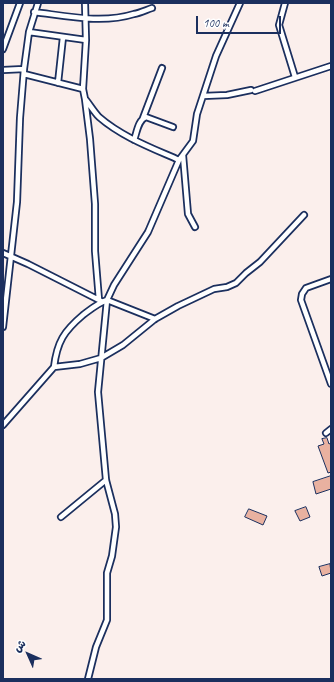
<!DOCTYPE html>
<html>
<head>
<meta charset="utf-8">
<style>
  body { margin:0 }
  #map { position:relative; width:334px; height:682px; overflow:hidden; background:#fbefec; font-family:Caveat,"Playpen Sans Arabic",sans-serif }
  canvas { display:block }
  .frame { position:absolute; inset:0; border:4px solid #1b2f5e; pointer-events:none }
  .north { position:absolute; left:8px; top:634px; width:40px; height:40px; -webkit-text-stroke:3px #fff; paint-order:stroke; rotate:315deg; font-size:11px; font-weight:700; line-height:16px; text-align:center; color:#1b2f5e }
  .north::after { content:''; display:block; margin:auto; width:14px; height:18px; background:#1b2f5e; clip-path:polygon(50% 0,100% 100%,50% 72%,0 100%) }
  .scale { position:absolute; left:196px; top:16px; width:85px; height:18px; box-sizing:border-box; border:2px solid #1b2f5e; border-top:0; padding-left:5px; font-size:12px; line-height:14px; white-space:nowrap; color:#1b2f5e; -webkit-text-stroke:3px #fff; paint-order:stroke }
</style>
</head>
<body>
<div id="map">
<canvas width="334" height="682"></canvas>
<div class="frame"></div>
<div class="north">ش</div>
<div class="scale">100 m</div>
</div>
<script>
const ctx = document.querySelector('canvas').getContext('2d');
ctx.lineJoin = 'round';
function fillPath(path, color) { ctx.fillStyle = color; ctx.fill(path, 'evenodd'); }
function strokePath(path, color, width, dash) { ctx.strokeStyle = color; ctx.lineWidth = width; ctx.lineCap = dash ? 'butt' : 'round'; ctx.setLineDash(dash || []); ctx.stroke(path); }
const building = new Path2D(`
  M327,438L329,444L331,443V472L328,473L318,446L324,444L322,439Z
  M331,476V489L316,494L313,482Z
  M306,507L310,517L300,521L295,511Z
  M249,509L267,516L263,525L245,517Z
  M330,564L331,573L322,576L319,567Z`);
fillPath(building, '#e9b1a0');
strokePath(building, '#1b2f5e', 1);
const minor = new Path2D(`
  M85,3L86,40L83,89L85,99L90,139L95,204V251L99,300
  M285,3L279,25L295,77
  M34,12C67,16 102,24 134,14C140,13 146,10 152,8
  M29,32L86,40
  M3,49L20,3
  M3,70L24,69
  M24,74L83,89
  M58,83L63,37
  M255,91L331,66
  M203,96L227,95L251,90
  M86,100C90,105 94,112 99,117C122,137 152,148 179,160
  M143,118L162,68
  M134,140C137,132 138,120 146,117L173,127
  M183,155L188,214L195,227
  M3,253L28,264L101,301
  M331,279L306,288L302,294L301,300L331,384
  M3,327L17,202L20,118L24,69L29,32L38,3
  M54,367L80,364L101,358L123,345L155,319L178,306L214,289L227,287L236,283L246,273L260,262L304,215
  M3,425L54,367C57,342 64,331 83,315C91,309 98,303 107,300L155,319
  M326,433L331,429
  M61,517L106,480
  M88,679L96,647L107,620V573L112,556L116,527L115,514L106,480L98,392L107,300L114,285L148,232L179,160L193,141L197,114L216,56L240,3`);
strokePath(minor, '#1b2f5e', 8);
strokePath(minor, '#fff', 4.5);
</script>
</body>
</html>
